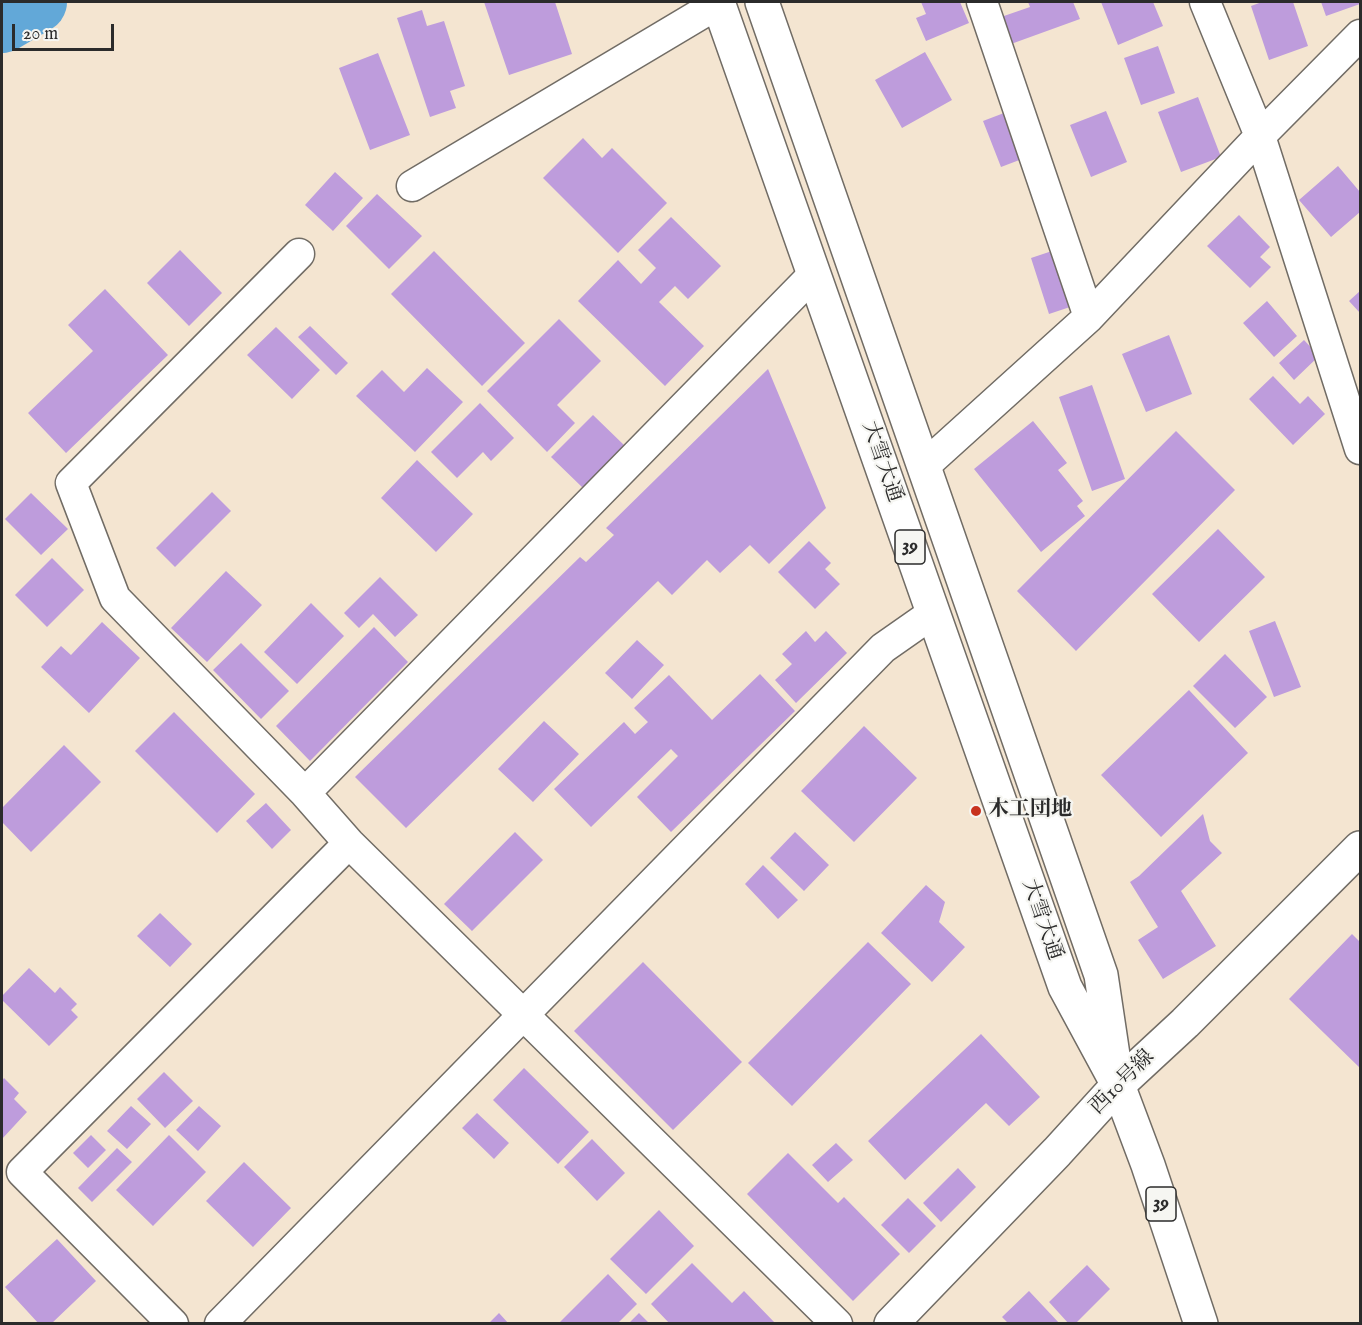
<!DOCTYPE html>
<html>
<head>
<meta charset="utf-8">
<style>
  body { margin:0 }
  #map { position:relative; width:1362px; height:1325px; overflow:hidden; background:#f4e5d1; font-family:"IM FELL English",serif }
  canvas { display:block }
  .frame { position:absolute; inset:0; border:3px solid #2b2b2b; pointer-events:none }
  .scale { position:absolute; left:12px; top:24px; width:102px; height:27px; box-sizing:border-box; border:3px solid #2b2b2b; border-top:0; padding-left:8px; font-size:18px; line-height:21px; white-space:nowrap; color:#2b2b2b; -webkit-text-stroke:4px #f6f6f2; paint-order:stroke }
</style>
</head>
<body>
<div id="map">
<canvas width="1362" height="1325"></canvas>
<div class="frame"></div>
<div class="scale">20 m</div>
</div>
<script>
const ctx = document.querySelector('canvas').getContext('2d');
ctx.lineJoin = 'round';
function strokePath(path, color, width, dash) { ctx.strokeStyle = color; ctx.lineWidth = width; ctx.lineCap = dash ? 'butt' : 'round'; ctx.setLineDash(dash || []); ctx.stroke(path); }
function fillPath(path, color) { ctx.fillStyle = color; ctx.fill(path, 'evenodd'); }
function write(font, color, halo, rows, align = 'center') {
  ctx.font = font + ' "IM FELL English","Noto Serif JP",serif'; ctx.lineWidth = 4.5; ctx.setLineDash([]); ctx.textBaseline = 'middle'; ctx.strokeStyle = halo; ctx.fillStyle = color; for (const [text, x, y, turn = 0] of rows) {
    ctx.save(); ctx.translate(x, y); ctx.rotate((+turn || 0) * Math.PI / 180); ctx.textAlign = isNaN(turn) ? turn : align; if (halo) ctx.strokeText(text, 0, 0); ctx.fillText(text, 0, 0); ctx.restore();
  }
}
strokePath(new Path2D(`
  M2,22L36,2`), '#62a8d8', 62);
fillPath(new Path2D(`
  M484,2H555L572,54L509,75Z
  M921,2H960L969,23L926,41L916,18L926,14Z
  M1028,2H1073L1080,19L1011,44L1001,17L1030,7Z
  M1101,2H1153L1163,26L1118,45Z
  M1262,2H1293L1308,46L1269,60L1251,6Z
  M1321,2H1360V4L1326,16Z
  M422,10L427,26L444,21L465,86L450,91L456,108L430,117L397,18Z
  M1158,46L1175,93L1141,105L1124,58Z
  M925,52L952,100L902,128L875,80Z
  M378,53L410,135L370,150L339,68Z
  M1198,97L1221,157L1181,172L1158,112Z
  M1106,111L1127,162L1091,177L1070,125Z
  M1004,113L1022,159L1001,167L983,121Z
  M583,138L602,158L612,148L667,203L618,253L543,178Z
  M1338,166L1360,192V212L1331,237L1299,200Z
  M335,172L363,198L333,231L305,205Z
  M377,194L422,236L389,269L346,226Z
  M1239,215L1270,247L1260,257L1271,267L1250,288L1207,246Z
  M671,217L721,266L688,299L675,286L659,302L704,346L665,386L578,301L618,260L641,284L656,268L638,250Z
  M180,250L222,293L189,326L147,283Z
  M434,251L525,343L482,386L391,294Z
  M1052,251L1070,307L1049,314L1031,258Z
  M105,289L168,355L66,453L28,413L93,351L68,325Z
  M1360,291V313L1349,301Z
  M1267,301L1297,336L1274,357L1243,323Z
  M559,319L601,361L557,405L575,423L547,452L487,391Z
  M310,326L348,363L336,375L298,337Z
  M276,327L320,370L292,399L247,355Z
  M1169,335L1192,394L1146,412L1122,354Z
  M1304,340L1319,356L1294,380L1279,363Z
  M427,368L463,402L415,452L356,396L382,370L404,392Z
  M768,369L826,508L769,564L750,545L720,573L707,560L672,595L658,581L406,828L355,777L580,557L586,562L614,535L606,528Z
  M1273,376L1300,404L1308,396L1325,414L1293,445L1249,399Z
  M1092,385L1125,479L1092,491L1059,397Z
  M480,403L514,438L491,461L483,452L457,478L431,452Z
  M593,415L625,446L583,488L551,457Z
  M1033,421L1067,463L1058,470L1083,501L1077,506L1085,516L1041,552L974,469Z
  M1176,431L1235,490L1076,651L1017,591Z
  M417,460L473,514L436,552L381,498Z
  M212,492L231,511L175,567L156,548Z
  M31,493L68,529L41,555L5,519Z
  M1218,529L1265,577L1199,642L1152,594Z
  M809,541L831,563L825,569L840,584L815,609L778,572Z
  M52,558L84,590L47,627L15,595Z
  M226,571L262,605L207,662L171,628Z
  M380,577L418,615L395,637L373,614L359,628L344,613Z
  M311,603L344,636L297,684L264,652Z
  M1275,621L1301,687L1274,697L1249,631Z
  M102,622L140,658L89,713L41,667L61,646L71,655Z
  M374,627L408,662L310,761L276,726Z
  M806,631L815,642L826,631L847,653L796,703L775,680L792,664L782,654Z
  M637,640L664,665L632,699L605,673Z
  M241,643L289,691L261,719L213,670Z
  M1225,654L1267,697L1235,728L1193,686Z
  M760,674L795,711L671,832L637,797L678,756L671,749L591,827L554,789L624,722L635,734L648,722L634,708L669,675L712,720Z
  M1189,690L1248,753L1161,837L1101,775Z
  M174,712L255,794L217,833L135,751Z
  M544,721L579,754L533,802L498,769Z
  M864,726L917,778L854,842L801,791Z
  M64,745L101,782L31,852L2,822V808Z
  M266,803L291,830L272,849L246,821Z
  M1203,814L1210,841L1222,853L1181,891L1216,946L1163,979L1138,940L1158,927L1130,882L1139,876Z
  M515,832L543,860L472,931L444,904Z
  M795,832L829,865L804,891L770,858Z
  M763,865L798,900L778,919L745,884Z
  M926,885L945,902L939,922L965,947L932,982L881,933Z
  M160,913L192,944L170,967L137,936Z
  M1352,934L1360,942V1068L1289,999Z
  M868,942L911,984L792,1106L748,1063Z
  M643,962L742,1062L673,1130L574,1031Z
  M29,968L55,993L60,987L77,1004L71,1010L78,1017L49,1046L2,1000V996Z
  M981,1034L1040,1097L1009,1126L986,1103L905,1180L868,1141Z
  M524,1068L589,1132L558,1164L493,1100Z
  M164,1072L193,1101L165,1128L137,1099Z
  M4,1078L19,1093L14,1099L27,1112L2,1139V1081Z
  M131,1106L151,1124L127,1149L107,1131Z
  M199,1106L221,1126L198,1151L176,1130Z
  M477,1113L509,1143L494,1159L462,1128Z
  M91,1135L106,1150L88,1168L73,1153Z
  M169,1135L206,1172L153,1226L116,1190Z
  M592,1139L625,1173L597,1201L564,1167Z
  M836,1143L853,1160L828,1182L812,1165Z
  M117,1148L132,1162L92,1202L78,1188Z
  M788,1153L838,1203L844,1197L900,1254L853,1301L747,1194Z
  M244,1162L291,1208L253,1247L206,1201Z
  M958,1168L976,1187L941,1222L923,1203Z
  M908,1198L936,1226L909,1253L881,1225Z
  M659,1210L694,1246L646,1294L610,1259Z
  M57,1239L96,1281L51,1324H39L5,1287Z
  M692,1263L732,1303L744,1291L776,1324H670L651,1304Z
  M1087,1265L1110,1289L1075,1324H1069L1049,1302Z
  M608,1274L637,1304L617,1324H558Z
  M1029,1291L1060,1324H1009L1002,1317Z
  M499,1313L509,1324H488Z
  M639,1313L650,1324H628Z`), '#be9cdc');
const minor = new Path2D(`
  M982,2L1089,317
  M1205,2L1260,136L1360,449
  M412,186L719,3
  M299,254L71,483L115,598L305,793L349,843L837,1324
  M923,467L1089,317L1260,136L1360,35
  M305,793L814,274
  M173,1324L22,1172L349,843
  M220,1324L883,648L933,613`);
const tertiary = new Path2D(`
  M891,1324L1057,1152L1118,1085L1185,1023L1360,848`);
const trunk = new Path2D(`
  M718,2L1065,987L1118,1085L1148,1165L1201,1324
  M762,2L1101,975L1114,1062`);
strokePath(minor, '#716c65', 33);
strokePath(tertiary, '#716c65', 36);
strokePath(trunk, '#716c65', 36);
strokePath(minor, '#fff', 30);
strokePath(tertiary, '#fff', 33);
strokePath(trunk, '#fff', 33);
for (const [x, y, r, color] of [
  [976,811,6,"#c8321e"]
]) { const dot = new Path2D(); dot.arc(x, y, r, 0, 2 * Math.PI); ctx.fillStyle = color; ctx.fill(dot); strokePath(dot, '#f6f6f2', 2); }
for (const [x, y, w] of [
  [910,547,30],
  [1161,1204,30]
]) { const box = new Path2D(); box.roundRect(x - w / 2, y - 17, w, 34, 4.5); ctx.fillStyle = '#f6f6f2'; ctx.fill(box); strokePath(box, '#2b2b2b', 1.5); }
write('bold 20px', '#2b2b2b', null, [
  ["39",910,547],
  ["39",1161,1204]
]);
write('21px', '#2b2b2b', '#f6f6f2', [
  ["大雪大通",881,462,71],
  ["大雪大通",1041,920,71],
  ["西10号線",1123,1083,-45]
]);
write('bold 21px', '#2b2b2b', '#f6f6f2', [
  ["木工団地",988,811]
], 'left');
</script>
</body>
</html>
